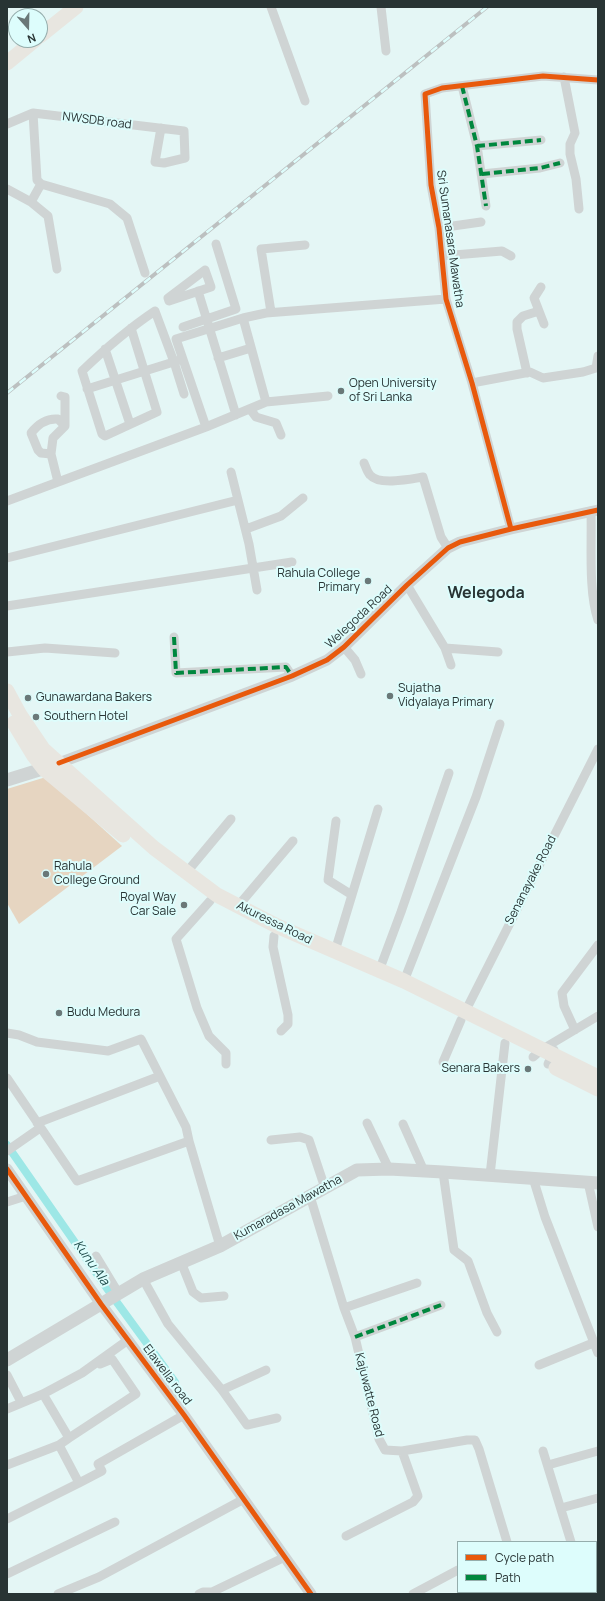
<!DOCTYPE html>
<html>
<head>
<meta charset="utf-8">
<style>
  body { margin:0 }
  #map { position:relative; width:605px; height:1601px; overflow:hidden; background:#e4f6f5; font-family:Manrope,sans-serif }
  canvas { display:block }
  .frame { position:absolute; inset:0; border:8px solid #283434; pointer-events:none }
  .legend { position:absolute; left:457px; top:1541px; width:140px; height:52px; box-sizing:border-box; background:#ddfdfc; border:1px solid #95adac; margin:0; padding:5px 7px; list-style:none; font-size:12px; color:#283434 }
  .legend li { display:flex; align-items:center; gap:8px; height:20px }
  .legend b { width:20px; border:1px solid #95adac }
  .north { position:absolute; left:8px; top:8px; width:40px; height:40px; box-sizing:border-box; background:#ddfdfc; border:1px solid #95adac; border-radius:50%; rotate:160deg; font-size:11px; font-weight:700; line-height:16px; text-align:center; color:#283434 }
  .north::after { content:''; display:block; margin:auto; width:14px; height:18px; background:#6a7878; clip-path:polygon(50% 0,100% 100%,50% 72%,0 100%) }
</style>
</head>
<body>
<div id="map">
<canvas width="605" height="1601"></canvas>
<div class="frame"></div>
<ul class="legend">
<li><b style="height:5px;background:#e8590c"></b>Cycle path</li>
<li><b style="height:5px;background:#00873e"></b>Path</li>
</ul>
<div class="north">N</div>
</div>
<script>
const ctx = document.querySelector('canvas').getContext('2d');
ctx.lineJoin = 'round';
function fillPath(path, color) { ctx.fillStyle = color; ctx.fill(path, 'evenodd'); }
function strokePath(path, color, width, dash) { ctx.strokeStyle = color; ctx.lineWidth = width; ctx.lineCap = dash ? 'butt' : 'round'; ctx.setLineDash(dash || []); ctx.stroke(path); }
function write(font, color, halo, rows, align = 'center') {
  ctx.font = font + ' Manrope,sans-serif'; ctx.lineWidth = 4; ctx.setLineDash([]); ctx.textBaseline = 'middle'; ctx.strokeStyle = halo; ctx.fillStyle = color; for (const [text, x, y, turn = 0] of rows) {
    ctx.save(); ctx.translate(x, y); ctx.rotate((+turn || 0) * Math.PI / 180); ctx.textAlign = isNaN(turn) ? turn : align; if (halo) ctx.strokeText(text, 0, 0); ctx.fillText(text, 0, 0); ctx.restore();
  }
}
fillPath(new Path2D(`
  M46,777L122,846L19,924L7,903V789Z`), '#e6d5c1');
strokePath(new Path2D(`
  M7,1145L113,1297L175,1382`), '#9de7e6', 8);
strokePath(new Path2D(`
  M271,7L305,101
  M381,7L386,51
  M564,77L575,133L570,144V154L576,179L579,209
  M462,86L477,146L486,206
  M33,113L37,180L41,184L110,204L127,218L145,273
  M7,124L33,113L184,131L185,158L164,163L155,162L161,128
  M477,146L541,140
  M482,174L540,168L560,163
  M7,189L31,202L48,216L57,269
  M31,202L41,184
  M439,228L481,222
  M442,256L502,251L511,256
  M205,270L211,287L169,301L168,298Z
  M541,287L534,298L544,324
  M198,291L236,415
  M271,312L261,249L305,245
  M183,327L236,309L216,244
  M131,328L157,412L105,436L102,434L82,371C105,349 128,329 155,311L174,362L184,394
  M105,349L130,424
  M218,358L251,348
  M527,373L517,329V322L523,316L539,311
  M472,383L530,372L543,378L583,372L596,368L598,356
  M87,389L180,360
  M266,402L243,318L266,313L446,299
  M250,409L256,417L276,423L281,435
  M206,427L176,339L243,318
  M51,454L41,453L38,450L31,433C38,424 46,418 58,419L65,426
  M364,463C366,467 367,472 370,475C379,486 411,479 423,477L441,537L448,548
  M231,472L249,544L257,590
  M58,482L51,454L53,438L65,426V397L61,396
  M7,501L206,427L266,402L328,396
  M591,511C592,543 588,591 598,620
  M246,529L281,516L303,498
  M511,529L472,383L446,299L439,228L431,185L425,94L442,88L543,76L598,80
  M7,558L238,500
  M407,585L445,648L451,665
  M7,606L292,562
  M174,637L176,673L286,667L292,676
  M344,647L355,660L361,674
  M445,648L498,652
  M7,652L45,648L115,653
  M336,821L328,880L352,895
  M186,873L231,819
  M210,901L176,939L197,1008L209,1036L226,1053V1064
  M238,906L293,841
  M274,936L273,947L288,1015V1024L281,1031
  M335,951L378,809
  M379,971L401,912L449,773
  M404,981L476,797L500,724
  M465,1012L598,749
  M575,1030L564,1006L562,993L598,945
  M7,1033L19,1035L37,1042L108,1051L141,1039L186,1127L189,1141L77,1181L7,1078
  M533,1057L541,1050L598,1016
  M443,1062L461,1020
  M548,1064L554,1050
  M37,1123L160,1076
  M367,1123L389,1169
  M403,1124L424,1171
  M271,1140L300,1137L309,1140L325,1188
  M189,1141L220,1246
  M7,1151L40,1128
  M443,1172L454,1250L468,1261L487,1313L497,1332
  M490,1175L505,1043
  M533,1178L545,1217L598,1353
  M588,1182L598,1227
  M310,1196L344,1308L355,1337L379,1439L385,1450L402,1451L467,1440H475L479,1449L507,1542
  M7,1202L26,1196
  M96,1256L119,1294
  M181,1262L193,1292L201,1298L224,1296
  M143,1279L168,1324L222,1390L247,1425L277,1418
  M344,1308L417,1283
  M355,1337L441,1305
  M539,1365L593,1343
  M7,1375L21,1402
  M222,1390L266,1370
  M7,1409L43,1394L82,1373L128,1340
  M69,1438L136,1394L112,1359L100,1364
  M543,1451L571,1542
  M7,1465L59,1445L69,1438L43,1394
  M548,1465L598,1451
  M79,1483L102,1471L98,1464L184,1415
  M561,1508L598,1498
  M7,1519L79,1483L59,1445
  M346,1536L413,1502L418,1496L402,1451
  M596,1548H598
  M7,1574L115,1522
  M596,1577H598
  M523,1592L524,1594
  M58,1594L99,1577L244,1499
  M199,1594L203,1592H212L285,1557
  M413,1594L458,1570
  M545,1594L550,1592`), '#cfd4d4', 9);
strokePath(new Path2D(`
  M59,763L292,676L327,660L344,647L407,585L448,548L460,542L511,529L598,510
  M7,1169L101,1304L184,1415L311,1594`), '#cfd4d4', 11);
strokePath(new Path2D(`
  M7,780L52,766
  M7,1360L143,1279L220,1246L357,1170L389,1169L443,1172L598,1183`), '#cfd4d4', 13);
strokePath(new Path2D(`
  M40,36L76,7
  M7,63L35,40
  M7,691L20,715L43,749L154,848L217,895L277,926L404,981L598,1077
  M14,723L34,756L44,769L123,835
  M556,1068L598,1089`), '#e8e6e0', 15);
const rail = new Path2D(`
  M7,393L487,7`);
strokePath(rail, '#bcc0c0', 4);
strokePath(rail, '#ddfdfc', 2.5, [8]);
strokePath(new Path2D(`
  M462,86L477,146L486,206
  M477,146L541,140
  M482,174L540,168L560,163
  M174,637L176,673L286,667L292,676
  M355,1337L441,1305`), '#00873e', 4, [8, 4]);
strokePath(new Path2D(`
  M511,529L472,383L446,299L439,228L431,185L425,94L442,88L543,76L598,80
  M59,763L292,676L327,660L344,647L407,585L448,548L460,542L511,529L598,510
  M7,1169L101,1304L184,1415L311,1594`), '#e8590c', 5);
for (const [x, y, r, color] of [
  [341,391,4,"#6a7878"],
  [368,581,4,"#6a7878"],
  [390,696,4,"#6a7878"],
  [28,698,4,"#6a7878"],
  [36,717,4,"#6a7878"],
  [46,874,4,"#6a7878"],
  [184,905,4,"#6a7878"],
  [59,1013,4,"#6a7878"],
  [528,1069,4,"#6a7878"]
]) { const dot = new Path2D(); dot.arc(x, y, r, 0, 2 * Math.PI); ctx.fillStyle = color; ctx.fill(dot); strokePath(dot, '#ddfdfc', 1.5); }
write('12px', '#283434', '#ddfdfc', [
  ["NWSDB road",97,121,7],
  ["Sri Sumanasara Mawatha",450,239,82],
  ["Welegoda Road",359,617,-43],
  ["Senanayake Road",531,880,-63],
  ["Akuressa Road",274,923,26],
  ["Kumaradasa Mawatha",288,1208,-29],
  ["Elawella road",167,1375,53],
  ["Kajuwatte Road",369,1395,76]
]);
write('12px', '#283434', '#ddfdfc', [
  ["Open University",349,384],
  ["of Sri Lanka",349,398],
  ["Rahula College",360,574,"right"],
  ["Primary",360,588,"right"],
  ["Sujatha",398,689],
  ["Vidyalaya Primary",398,703],
  ["Gunawardana Bakers",36,698],
  ["Southern Hotel",44,717],
  ["Rahula",54,867],
  ["College Ground",54,881],
  ["Royal Way",176,898,"right"],
  ["Car Sale",176,912,"right"],
  ["Budu Medura",67,1013],
  ["Senara Bakers",520,1069,"right"]
], 'left');
write('italic 13px', '#1f4c4b', '#ddfdfc', [
  ["Kunu Ala",91,1263,55]
]);
write('bold 16px', '#283434', '#ddfdfc', [
  ["Welegoda",486,594]
]);
</script>
</body>
</html>
